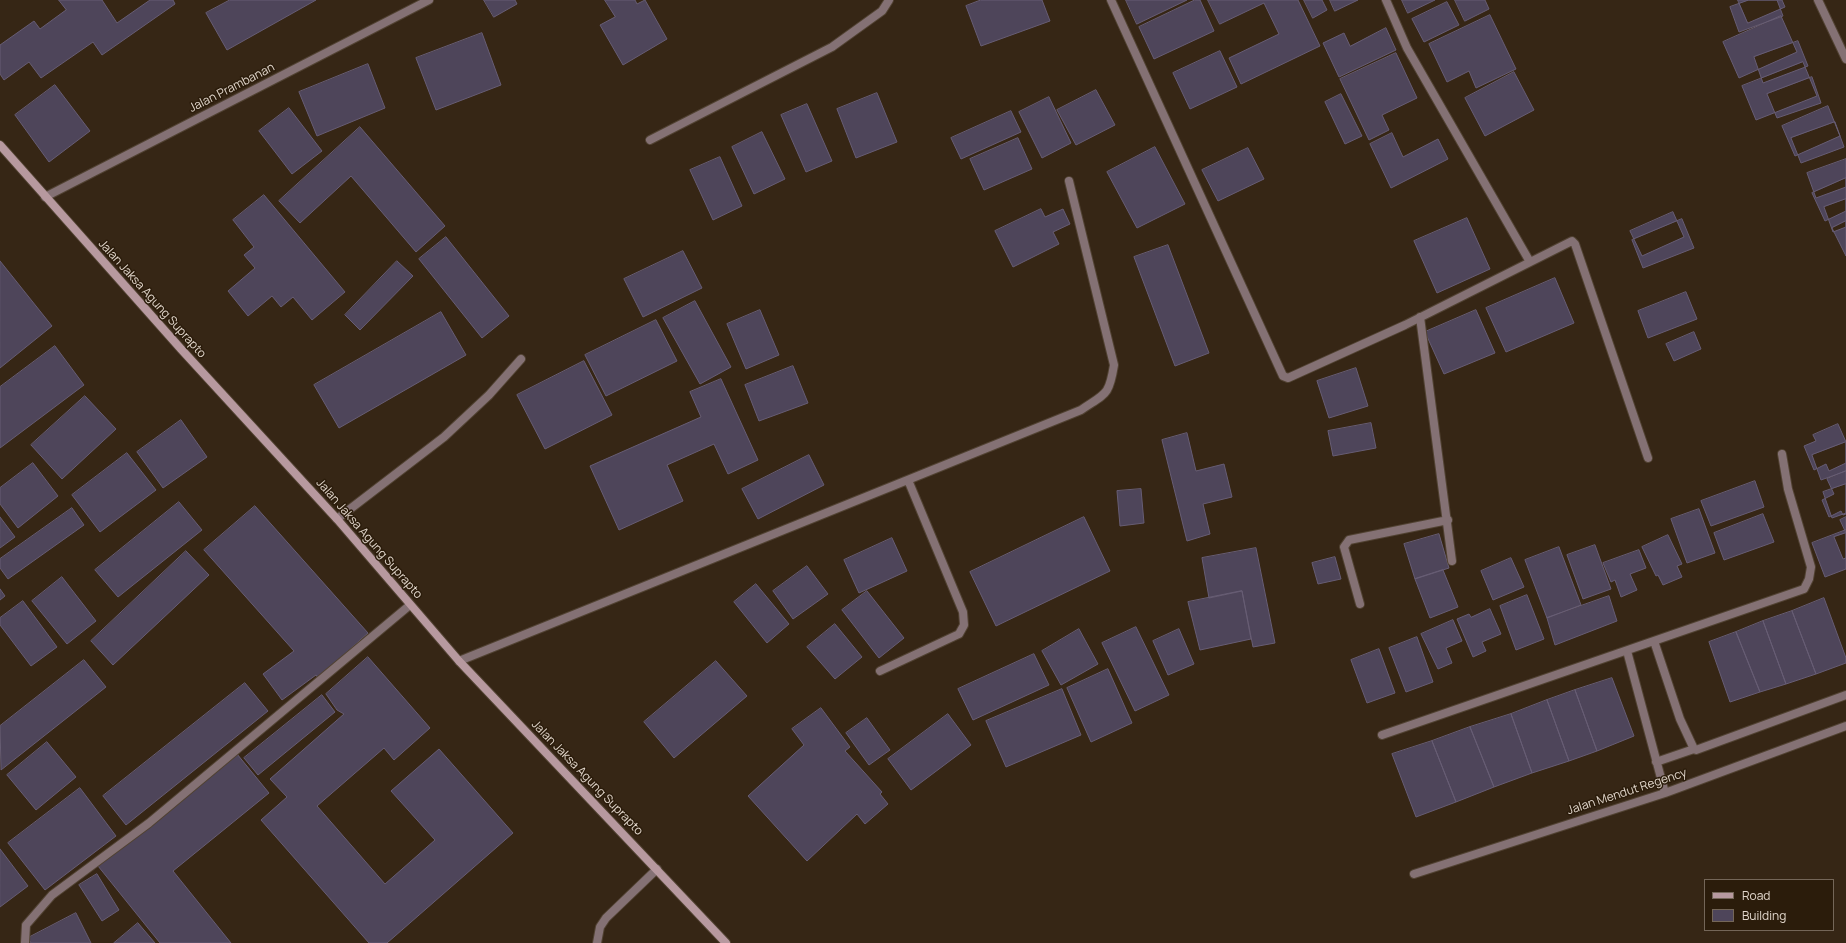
<!DOCTYPE html>
<html>
<head>
<meta charset="utf-8">
<style>
  body { margin:0 }
  #map { position:relative; width:1846px; height:943px; overflow:hidden; background:#362615; font-family:Manrope,sans-serif }
  canvas { display:block }
  .legend { position:absolute; left:1704px; top:879px; width:130px; height:52px; box-sizing:border-box; background:#2b1c0b; border:1px solid #746658; margin:0; padding:5px 7px; list-style:none; font-size:12px; color:#e1d6cb }
  .legend li { display:flex; align-items:center; gap:8px; height:20px }
  .legend b { width:20px; border:1px solid #746658 }
</style>
</head>
<body>
<div id="map">
<canvas width="1846" height="943"></canvas>
<ul class="legend">
<li><b style="height:5px;background:#b7999f"></b>Road</li>
<li><b style="height:11px;background:#4e455a"></b>Building</li>
</ul>
</div>
<script>
const ctx = document.querySelector('canvas').getContext('2d');
ctx.lineJoin = 'round';
function fillPath(path, color) { ctx.fillStyle = color; ctx.fill(path, 'evenodd'); }
function strokePath(path, color, width, dash) { ctx.strokeStyle = color; ctx.lineWidth = width; ctx.lineCap = dash ? 'butt' : 'round'; ctx.setLineDash(dash || []); ctx.stroke(path); }
function write(font, color, halo, rows, align = 'center') {
  ctx.font = font + ' Manrope,sans-serif'; ctx.lineWidth = 3; ctx.setLineDash([]); ctx.textBaseline = 'middle'; ctx.strokeStyle = halo; ctx.fillStyle = color; for (const [text, x, y, turn = 0] of rows) {
    ctx.save(); ctx.translate(x, y); ctx.rotate((+turn || 0) * Math.PI / 180); ctx.textAlign = isNaN(turn) ? turn : align; if (halo) ctx.strokeText(text, 0, 0); ctx.fillText(text, 0, 0); ctx.restore();
  }
}
const building = new Path2D(`
  M59,0H102L117,23L150,0H173L175,4L102,55L93,42L41,78L29,62L4,80L0,74V45L34,21L40,29L66,10Z
  M230,0H316L227,50L206,13Z
  M484,0H515L517,4L494,17Z
  M605,0H635L637,4L645,0L667,39L623,65L600,25L615,17Z
  M981,0H1042L1050,21L981,46L966,6Z
  M1126,0H1187L1137,24Z
  M1195,0H1200L1214,31L1154,59L1139,27Z
  M1208,0H1298L1320,46L1241,84L1229,58L1279,34L1264,3L1220,24Z
  M1304,0H1322L1327,10L1313,18Z
  M1330,0H1358L1335,11Z
  M1402,0H1435L1408,13Z
  M1455,0H1485L1489,9L1465,21Z
  M1738,0H1782L1785,7L1748,23Z
  M1749,0H1777L1783,16L1739,32L1730,7Z
  M1447,2L1459,25L1424,42L1412,19Z
  M1490,15L1516,69L1476,88L1469,71L1447,82L1429,44Z
  M1781,16L1797,52L1739,78L1723,42Z
  M1386,28L1396,50L1339,77L1323,43L1344,33L1350,46Z
  M482,33L501,85L436,110L416,58Z
  M1798,41L1808,66L1763,83L1754,57Z
  M1220,51L1237,87L1190,109L1173,73Z
  M1396,53L1417,98L1382,115L1389,130L1369,140L1340,79Z
  M1803,62L1817,96L1756,120L1742,86Z
  M368,64L385,108L317,136L299,92Z
  M1514,72L1534,110L1485,136L1465,98Z
  M1812,77L1821,103L1777,118L1767,94Z
  M55,85L90,131L49,162L15,115Z
  M1096,90L1115,125L1076,145L1057,110Z
  M877,93L897,142L856,158L837,109Z
  M1341,94L1362,136L1345,144L1325,102Z
  M1049,97L1071,143L1042,158L1019,112Z
  M807,104L832,161L806,172L781,115Z
  M1828,106L1840,136L1795,156L1782,126Z
  M289,108L322,151L292,174L259,131Z
  M1011,111L1021,132L961,159L951,138Z
  M1835,122L1844,147L1801,163L1791,138Z
  M360,127L445,226L416,252L351,176L300,223L279,201Z
  M762,132L785,179L754,194L732,147Z
  M1392,133L1403,157L1438,139L1448,159L1391,188L1370,144Z
  M1018,138L1032,169L984,190L970,159Z
  M1155,147L1185,204L1137,228L1107,172Z
  M1248,148L1264,179L1218,201L1202,170Z
  M720,157L742,206L713,220L690,170Z
  M1846,159V187L1816,198L1807,173Z
  M1846,178V211L1825,221L1812,193Z
  M264,195L345,292L312,320L293,297L281,307L272,296L248,316L228,291L255,268L244,255L254,247L233,220Z
  M1846,199V227L1833,232L1824,207Z
  M1041,209L1045,217L1063,209L1070,224L1053,232L1059,244L1013,267L995,231Z
  M1673,212L1684,237L1642,256L1630,231Z
  M1467,218L1490,269L1437,293L1414,241Z
  M1682,219L1694,248L1643,268L1632,240Z
  M1846,221V256L1832,228Z
  M446,237L509,316L482,338L419,259Z
  M1168,245L1209,353L1175,366L1134,257Z
  M683,251L702,288L643,317L624,279Z
  M0,261L52,326L0,368Z
  M397,261L413,276L360,330L345,315Z
  M1555,278L1574,323L1506,352L1486,308Z
  M1686,292L1697,319L1648,338L1638,311Z
  M695,301L731,367L700,384L663,318Z
  M760,310L779,355L746,369L727,324Z
  M1476,310L1495,353L1444,374L1425,332Z
  M441,312L466,355L339,428L314,385Z
  M656,320L677,361L606,396L585,355Z
  M1694,332L1701,349L1674,361L1666,344Z
  M55,346L84,385L0,448V387Z
  M584,361L612,415L545,449L517,395Z
  M793,366L808,403L759,421L745,385Z
  M1356,368L1368,406L1329,418L1317,381Z
  M721,379L758,460L728,474L714,444L667,465L683,501L619,530L590,466L701,417L690,392Z
  M85,396L116,429L62,479L31,445Z
  M181,420L207,457L163,488L137,452Z
  M1371,423L1376,448L1333,456L1328,431Z
  M1838,424L1846,442V463L1829,471L1826,464L1814,470L1804,446L1816,441L1813,435Z
  M1187,433L1196,471L1224,464L1232,497L1203,504L1210,534L1187,541L1162,440Z
  M1846,442V471L1821,480L1812,455Z
  M127,453L156,490L100,532L72,495Z
  M809,455L824,485L758,519L742,489Z
  M33,463L58,496L18,528L0,504V488Z
  M1846,471V514L1843,515L1841,511L1829,517L1822,500L1834,494L1827,479Z
  M1755,481L1764,507L1711,526L1701,501Z
  M1846,484V513L1832,518L1823,492Z
  M1141,489L1144,523L1120,526L1117,491Z
  M179,502L202,530L118,597L95,570Z
  M255,506L368,633L318,678L316,675L282,700L263,674L294,651L204,550Z
  M72,508L84,525L8,579L0,568V559Z
  M1699,509L1715,553L1687,563L1671,519Z
  M1763,514L1774,542L1724,560L1714,533Z
  M0,517L15,537L0,548Z
  M1084,517L1110,571L996,626L970,572Z
  M1846,517V533L1840,520Z
  M1846,530V569L1825,577L1812,543Z
  M1846,533V558L1843,559L1834,537Z
  M1439,534L1449,568L1415,579L1404,544Z
  M1668,535L1682,564L1677,566L1682,577L1663,585L1658,575L1656,576L1642,547Z
  M892,538L907,571L859,593L844,560Z
  M1595,545L1611,589L1583,599L1567,555Z
  M1559,547L1581,605L1547,618L1525,560Z
  M1256,548L1275,643L1253,647L1242,591L1209,598L1202,558Z
  M1639,550L1646,568L1630,574L1637,590L1621,597L1615,580L1611,582L1603,563Z
  M186,551L209,575L113,665L91,641Z
  M1335,557L1341,579L1318,584L1312,563Z
  M1511,558L1524,587L1493,600L1481,571Z
  M807,566L828,594L793,619L773,591Z
  M1443,570L1458,607L1430,618L1415,579Z
  M62,577L96,621L67,644L32,601Z
  M756,584L789,624L767,643L734,602Z
  M0,589L5,596L0,600Z
  M867,591L904,638L879,658L842,610Z
  M1242,591L1251,639L1200,650L1188,602Z
  M1527,595L1544,639L1516,650L1500,606Z
  M1609,596L1617,621L1555,645L1547,618Z
  M1824,598L1846,658V663L1816,674L1792,611Z
  M23,601L57,647L31,666L0,625V618Z
  M1490,609L1501,634L1482,642L1486,651L1473,657L1457,619L1469,614L1471,617Z
  M1792,611L1816,674L1786,684L1763,621Z
  M1453,620L1462,641L1446,648L1452,663L1438,669L1421,634Z
  M1763,621L1786,684L1760,692L1736,632Z
  M835,624L862,657L835,679L807,647Z
  M1136,627L1169,695L1135,711L1102,643Z
  M1079,629L1098,664L1061,685L1042,651Z
  M1179,629L1194,664L1168,675L1153,641Z
  M1736,632L1760,692L1730,702L1709,642Z
  M1417,637L1433,682L1406,692L1389,648Z
  M1379,649L1395,693L1367,703L1351,660Z
  M1034,654L1049,685L973,720L958,689Z
  M368,657L430,728L394,760L384,748L317,806L385,884L435,840L391,791L439,749L513,833L387,943H369L261,820L287,797L270,779L344,714L337,710L326,694Z
  M84,660L106,687L1,770L0,726Z
  M716,661L747,696L674,758L644,722Z
  M1108,669L1132,723L1091,742L1067,688Z
  M1612,678L1634,736L1597,751L1575,690Z
  M245,683L268,711L126,825L103,796Z
  M1062,689L1081,735L1006,767L986,721Z
  M1575,690L1597,751L1569,761L1547,700Z
  M322,695L335,712L258,775L244,758Z
  M1547,700L1569,761L1532,773L1511,714Z
  M821,708L850,747L845,751L882,792L880,794L888,804L865,824L857,814L807,861L748,796L804,745L792,729Z
  M948,714L971,745L911,790L888,759Z
  M1511,714L1532,773L1494,787L1470,727Z
  M867,718L890,750L869,765L846,733Z
  M1470,727L1494,787L1456,802L1432,741Z
  M1432,741L1456,802L1416,817L1392,754Z
  M47,742L76,777L36,810L7,775Z
  M237,754L269,793L173,871L231,943H160L98,866Z
  M80,788L116,836L45,890L8,843Z
  M0,849L28,886L0,907Z
  M97,874L119,910L102,921L79,885Z
  M76,913L91,943H31L28,938Z
  M138,923L155,943H114Z`);
fillPath(building, '#4e455a');
strokePath(building, '#675d74', 1);
const lane = new Path2D(`
  M337,519L444,437L489,395L521,359
  M25,943L26,925L52,895L149,823L410,605
  M597,943L600,927L606,918L657,869`);
const street = new Path2D(`
  M1111,0L1283,376L1288,378L1405,325L1572,241L1575,244L1648,458
  M1386,0L1407,48L1530,262
  M1818,0L1846,59
  M650,140L832,47L882,11L889,0
  M45,197L429,0
  M1420,317L1452,561
  M1360,604L1344,547L1349,540L1448,520
  M1654,641L1680,719L1694,749L1696,750L1846,695
  M1627,651L1665,793
  M459,661L1081,410C1106,393 1109,396 1114,365L1069,181
  M880,671L959,634L964,625L963,612L908,480
  M1382,735L1804,589L1809,579L1811,567L1788,489L1782,454
  M1656,762L1694,749
  M1414,874L1665,793L1846,726`);
const secondary = new Path2D(`
  M0,145L181,349L337,519L459,661L726,943`);
strokePath(lane, '#514232', 10);
strokePath(street, '#514232', 10);
strokePath(secondary, '#514232', 10);
strokePath(lane, '#847174', 8);
strokePath(street, '#847174', 8);
strokePath(secondary, '#b7999f', 8);
write('12px', '#e1d6cb', '#2b1c0b', [
  ["Jalan Prambanan",232,88,-27],
  ["Jalan Jaksa Agung Suprapto",152,299,48],
  ["Jalan Jaksa Agung Suprapto",369,539,49],
  ["Jalan Jaksa Agung Suprapto",587,778,46],
  ["Jalan Mendut Regency",1627,792,-18]
]);
</script>
</body>
</html>
